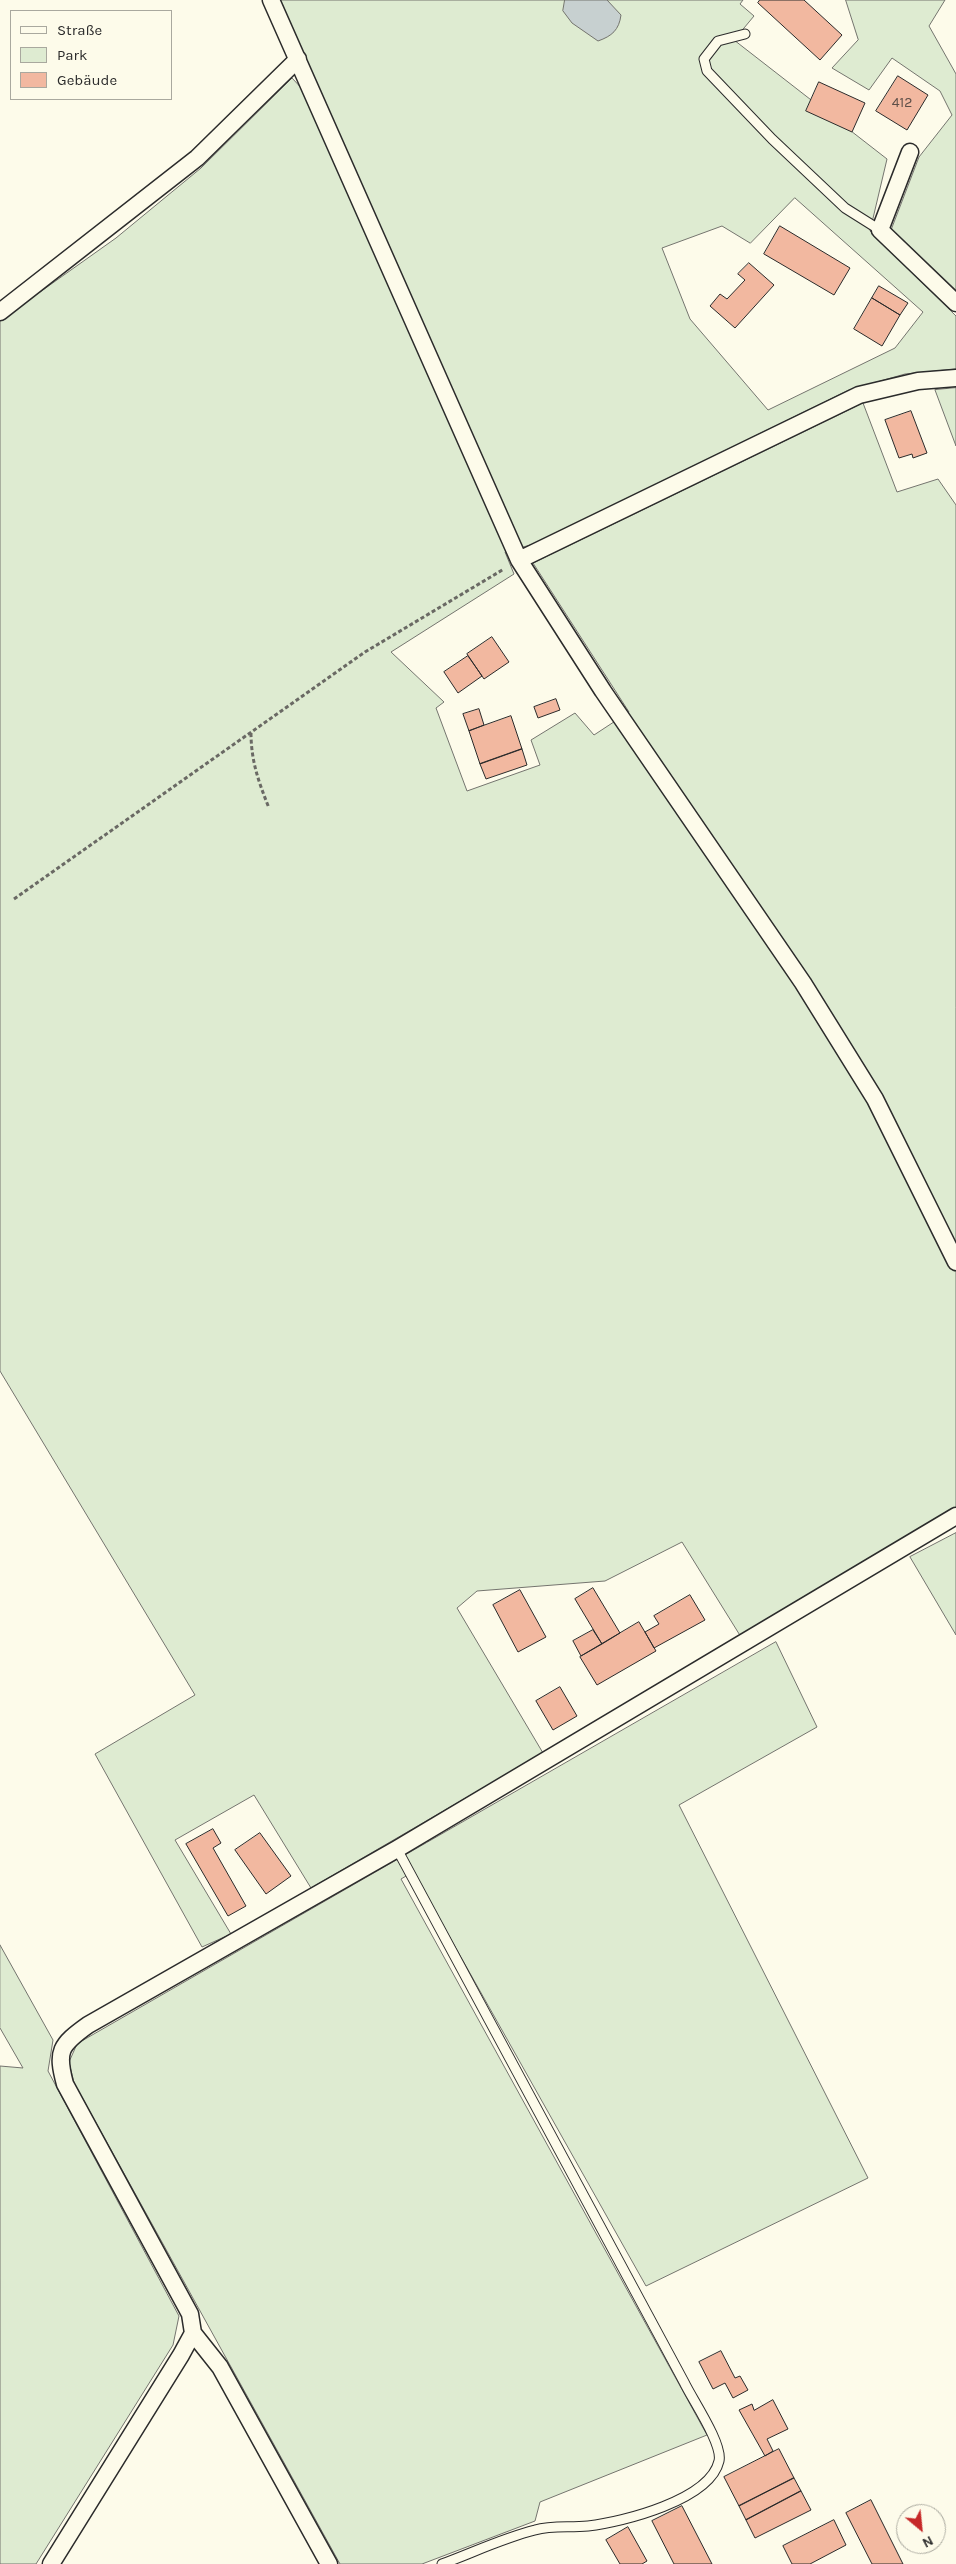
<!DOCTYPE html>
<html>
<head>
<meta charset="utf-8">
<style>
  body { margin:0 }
  #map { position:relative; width:956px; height:2564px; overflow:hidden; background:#fdfbea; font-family:Karla,sans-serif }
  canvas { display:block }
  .legend { position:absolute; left:10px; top:10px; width:162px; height:90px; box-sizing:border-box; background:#fdfbea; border:1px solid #a9a89e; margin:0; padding:6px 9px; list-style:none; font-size:15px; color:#2b2b2b }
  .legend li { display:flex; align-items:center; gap:10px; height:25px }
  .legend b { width:25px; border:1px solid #a9a89e }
  .north { position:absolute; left:896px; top:2504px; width:50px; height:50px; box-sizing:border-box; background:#fdfbea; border:1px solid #a9a89e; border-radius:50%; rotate:152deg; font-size:14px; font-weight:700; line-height:20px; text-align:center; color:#2b2b2b }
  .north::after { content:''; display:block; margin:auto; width:18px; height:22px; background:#c62828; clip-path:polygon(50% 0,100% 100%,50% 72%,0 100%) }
</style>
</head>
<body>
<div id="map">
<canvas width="956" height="2564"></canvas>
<ul class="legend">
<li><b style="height:6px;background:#fdfbea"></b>Straße</li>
<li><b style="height:14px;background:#deebd1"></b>Park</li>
<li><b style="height:14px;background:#f2b8a0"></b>Gebäude</li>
</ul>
<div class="north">N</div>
</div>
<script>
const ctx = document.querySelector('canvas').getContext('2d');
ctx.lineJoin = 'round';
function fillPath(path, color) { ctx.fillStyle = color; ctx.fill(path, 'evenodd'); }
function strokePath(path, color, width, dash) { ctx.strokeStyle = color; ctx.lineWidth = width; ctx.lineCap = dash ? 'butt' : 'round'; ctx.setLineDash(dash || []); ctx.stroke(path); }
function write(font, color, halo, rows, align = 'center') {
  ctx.font = font + ' Karla,sans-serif'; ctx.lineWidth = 4; ctx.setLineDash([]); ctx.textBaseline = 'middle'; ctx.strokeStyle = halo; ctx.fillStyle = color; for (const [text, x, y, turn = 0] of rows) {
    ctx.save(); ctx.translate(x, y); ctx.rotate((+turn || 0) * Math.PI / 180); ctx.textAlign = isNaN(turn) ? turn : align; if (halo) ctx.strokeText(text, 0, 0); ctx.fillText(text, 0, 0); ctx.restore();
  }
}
const green = new Path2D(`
  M279,0H743L740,4L754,16L734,40L887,159L870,231L956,316V369L905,374L849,390L534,544L505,552L514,574L391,652L444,702L436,708L467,791L540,765L531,740L575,713L594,735L629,712L533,563L863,403L897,492L938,479L956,505V1510L741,1637L682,1542L605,1581L477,1591L457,1608L543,1753L311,1888L254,1795L175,1840L231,1934L202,1947L95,1754L195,1695L0,1371V315L34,285L40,292L116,238L201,168L292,78L333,122ZM795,198L923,312L895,348L768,410L690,319L662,248L722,226L750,243Z
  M846,0H945L929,26L956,74V291L891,230L919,157L952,115L940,91L892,58L869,90L832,68L858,40Z
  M956,388V446L935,390Z
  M956,1533V1635L910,1557Z
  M776,1642L817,1727L679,1805L868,2178L646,2286L413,1872L401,1879L707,2435L540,2502L535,2521L422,2564H340L74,2083L69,2062L77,2044Z
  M0,1945L53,2040L48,2071L179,2316L173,2345L36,2564H0V2066L23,2068L0,2028Z`);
fillPath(green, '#deebd1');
strokePath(green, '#74746e', 1);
const water = new Path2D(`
  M565,0H607L621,15C619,30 612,36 598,41L572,23L563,11Z`);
fillPath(water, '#c7d0d0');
strokePath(water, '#74746e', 1);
const building = new Path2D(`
  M760,0H804L842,35L820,60L758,3Z
  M898,76L928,95L907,130L876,111Z
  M819,82L865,103L852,132L806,111Z
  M780,226L850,268L834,295L764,254Z
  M749,263L774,285L735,328L710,306L720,294L727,299L745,280L738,274Z
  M879,286L908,303L900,315L872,298Z
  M872,298L900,315L882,346L854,329Z
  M911,411L927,453L913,458L912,454L899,458L885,420Z
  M492,637L509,662L484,679L467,654Z
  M468,656L482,676L458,693L444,672Z
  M556,699L560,710L538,718L534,707Z
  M479,709L484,725L469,731L463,714Z
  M511,716L522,749L480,764L469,731Z
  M522,749L527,765L486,779L480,764Z
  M593,1588L620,1633L602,1644L575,1599Z
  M520,1590L546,1637L518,1652L493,1605Z
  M690,1595L705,1620L654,1648L645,1632L659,1624L654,1616Z
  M639,1622L656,1651L597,1685L580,1657Z
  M593,1630L602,1644L581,1656L573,1641Z
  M560,1687L577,1716L553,1730L536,1701Z
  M213,1829L221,1843L213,1848L246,1906L228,1916L186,1844Z
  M260,1833L291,1876L266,1894L235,1850Z
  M721,2351L735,2378L740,2376L748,2390L733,2398L725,2383L713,2389L699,2362Z
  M773,2400L788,2429L767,2439L773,2451L765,2456L739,2410L752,2404L754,2410Z
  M779,2449L794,2478L739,2506L724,2477Z
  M794,2478L801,2491L746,2520L739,2506Z
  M801,2491L811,2510L755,2538L746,2520Z
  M871,2500L903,2564H872L846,2513Z
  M682,2506L712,2564H674L652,2521Z
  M834,2520L846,2545L810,2564H792L783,2546Z
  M628,2527L647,2561L642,2564H620L606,2540Z`);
fillPath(building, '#f2b8a0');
strokePath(building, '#2b2b2b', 1);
const service = new Path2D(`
  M745,34L718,41L704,59L707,71L772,139L845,208L880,230
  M397,1849L684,2382C692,2399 723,2444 719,2461C710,2500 623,2522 588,2526C570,2528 552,2525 535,2530C503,2538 472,2553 442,2564`);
const minor = new Path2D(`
  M271,0L519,560L603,691L803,983L875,1099L956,1262
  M910,152L880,230L956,303
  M0,312L197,158L298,59
  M519,560L859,395L918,381L956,378
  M193,2333L220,2367L329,2564
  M51,2564L181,2355L193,2333L190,2314L65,2084C56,2051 60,2045 88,2025L397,1849L956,1516`);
strokePath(service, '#2b2b2b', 11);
strokePath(minor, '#2b2b2b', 19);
strokePath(new Path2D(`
  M251,733C251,761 259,783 269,808
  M14,899L365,652L504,569`), '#6a6964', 3, [4, 2.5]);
strokePath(service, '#fdfbea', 9);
strokePath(minor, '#fdfbea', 16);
write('14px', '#5d4e48', null, [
  ["412",902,103]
]);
</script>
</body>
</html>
